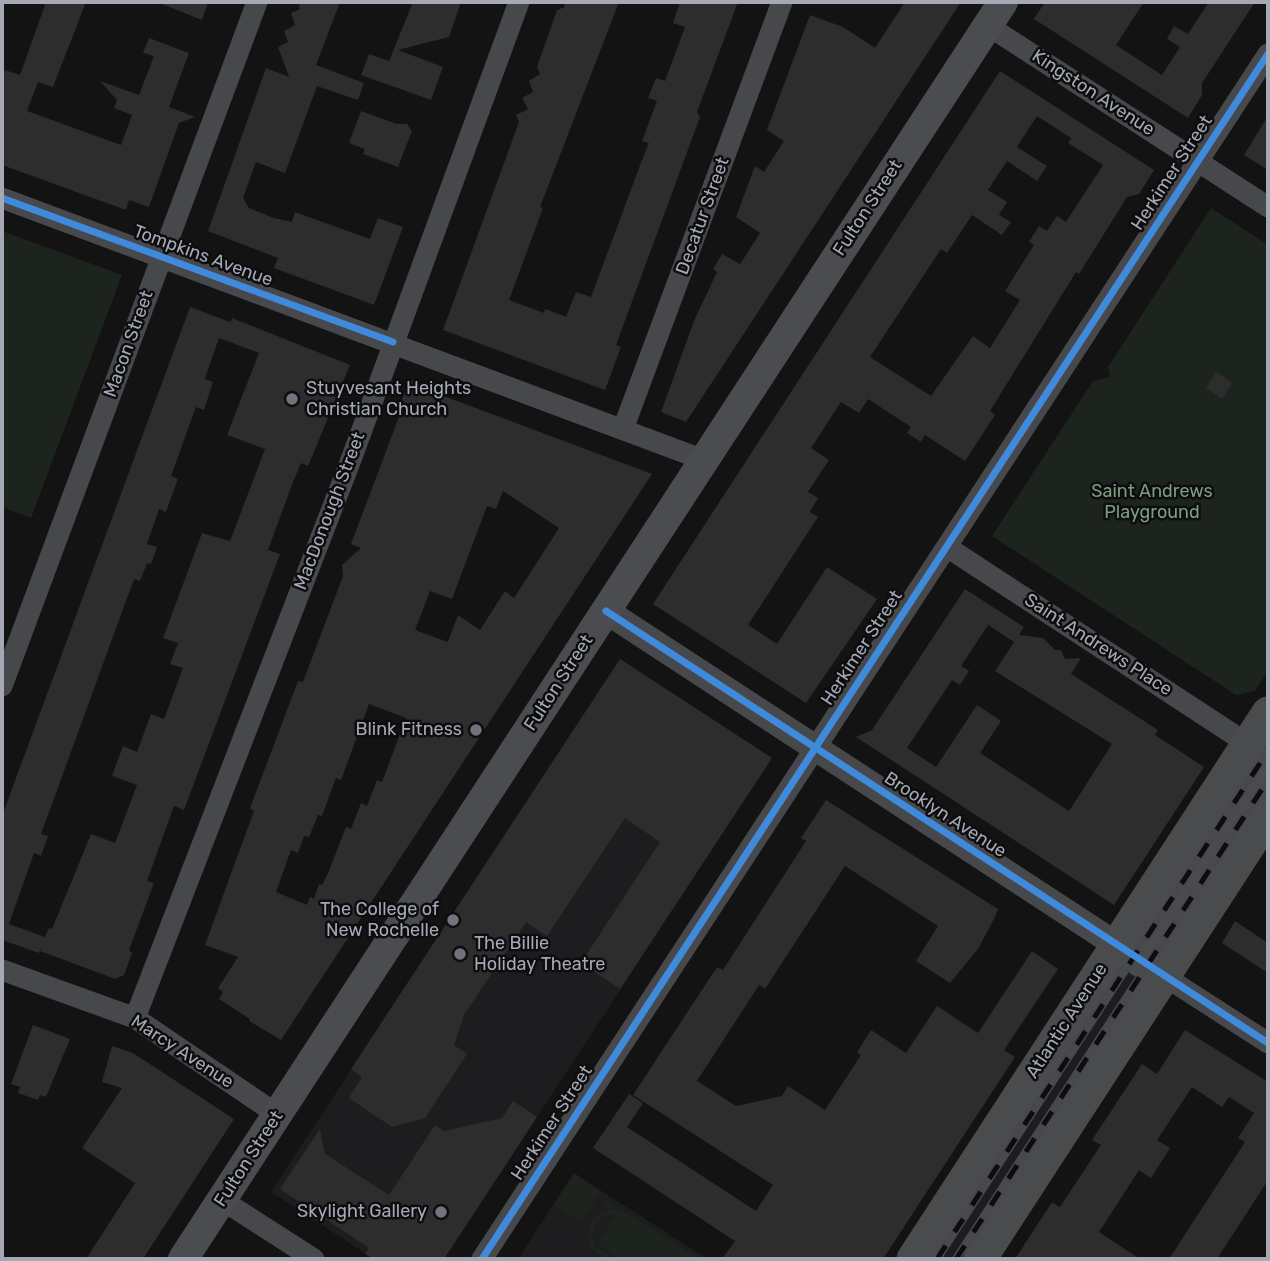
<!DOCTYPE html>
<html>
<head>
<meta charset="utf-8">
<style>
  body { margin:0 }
  #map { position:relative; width:1270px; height:1261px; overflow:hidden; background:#131313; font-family:Rubik,sans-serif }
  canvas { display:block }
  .frame { position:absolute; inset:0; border:4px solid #a4a9b4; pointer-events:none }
</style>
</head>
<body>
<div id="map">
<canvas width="1270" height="1261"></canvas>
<div class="frame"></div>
</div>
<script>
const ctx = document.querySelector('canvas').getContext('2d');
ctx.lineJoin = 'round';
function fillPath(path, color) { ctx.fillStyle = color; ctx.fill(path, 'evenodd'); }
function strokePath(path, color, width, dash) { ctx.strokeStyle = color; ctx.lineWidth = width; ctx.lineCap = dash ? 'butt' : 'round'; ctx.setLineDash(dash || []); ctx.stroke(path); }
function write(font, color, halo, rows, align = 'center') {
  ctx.font = font + ' Rubik,sans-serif'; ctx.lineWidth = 5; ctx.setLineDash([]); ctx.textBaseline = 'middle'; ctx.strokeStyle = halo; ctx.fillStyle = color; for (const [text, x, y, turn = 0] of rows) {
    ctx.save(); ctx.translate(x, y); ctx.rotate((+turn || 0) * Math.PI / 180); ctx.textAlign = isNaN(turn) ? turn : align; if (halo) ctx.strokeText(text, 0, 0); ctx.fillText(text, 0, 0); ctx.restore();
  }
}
fillPath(new Path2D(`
  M620,659L772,758L444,1259H374L271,1192Z
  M1268,739V802L969,1259H929Z
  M574,1173L707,1259H518Z`), '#1d1d1f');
fillPath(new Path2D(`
  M1211,208L1268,245V671L1255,691L1236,695L992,536L1093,381L1110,377L1108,367Z
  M2,231L122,275L31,518L2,507Z
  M574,1173L601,1192L581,1222L554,1204Z
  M605,1199L699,1259H620L597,1244L616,1215H608L597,1221L592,1234L597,1247L614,1259C590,1259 582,1238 592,1219L610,1209L602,1203Z`), '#1d231d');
fillPath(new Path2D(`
  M46,2H86L53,87L38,82L27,111L121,145L132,115L114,108L117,100L100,81L139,95L154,56L143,53L149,38L189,53L169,107L195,117L179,123L149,207L129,200L126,210L2,165V79L5,70L20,75Z
  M157,2H208L202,20Z
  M298,2H340L316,65L364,83L358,100L317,86L285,173L256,162L243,198L249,208L274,218L292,222L295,212L370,239L378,218L403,227L374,305L274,268L278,258L208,231L266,68L289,77L278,47L288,42L284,31L295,25L291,13L300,9Z
  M413,2H461L449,37L398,50L443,67L431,100L361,75L369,54L389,61Z
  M563,2H619L540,207L543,208L509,300L544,313L545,309L566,317L576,292L591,297L642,160L649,143L642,141L657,101L648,98L656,78L665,81L685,27L673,23L680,2H738L697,112L700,117L616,345L621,347L605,390L443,330L519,122L516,115L528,109L522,98L533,92L529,81L540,74L537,67L557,10L565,7Z
  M905,2H961L686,422L661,412L694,321L717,272L713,269L722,254L740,264L760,233L736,217L755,166L764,172L784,141L767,130L810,15L843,27L875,48Z
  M1045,2H1144L1116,45L1162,75L1180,47L1167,39L1174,26L1188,34L1209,2H1255L1202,83V95L1188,118L1034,19Z
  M1000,71L1154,170L1139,194L1127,197L1079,274L1076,272L990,411L995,415L965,461L925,435L921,442L907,433L911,427L868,399L859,413L841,402L811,448L829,460L808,492L818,498L810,512L818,517L748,625L777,644L827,567L877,599L806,703L653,604ZM1037,116L1071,138L1068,143L1103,165L1066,222L1057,216L1047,231L1039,226L1029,242L1034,245L1005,291L1020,300L990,348L973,336L931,396L870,357L941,249L947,253L972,215L1002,235L1011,222L999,215L1007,202L988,190L1007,161L1037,181L1047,166L1017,147Z
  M361,111L397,124H407L412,131L398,167L363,154L365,149L349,143Z
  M1268,116V170L1244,155Z
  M190,307L230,322L232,318L350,365L308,466L301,463L293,482L268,550L280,554L184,810L174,806L147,881L154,883L129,950L132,953L124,975L115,979L40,951L44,940L39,953L2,940V816ZM219,338L259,353L227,435L265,449L230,541L202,533L163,638L178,643L170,664L183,668L164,719L151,714L137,752L123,746L112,776L137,785L115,843L91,834L52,929L49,928L45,937L9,924L34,853L41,856L48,836L41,834L134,579L140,581L147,563L151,564L157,547L147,544L159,509L166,512L172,495L178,479L171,476L196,407L204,410L213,382L205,379L207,372Z
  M1216,372L1232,383L1222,399L1206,388Z
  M410,379L435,388L433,392L652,474L281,1040L249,1021L250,1019L219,999L223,992L218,988L238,957L205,945L254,811L250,808L298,681L303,682L343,576L342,565L361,548L351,544L403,406L400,405ZM503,491L559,528L514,598L505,591L480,630L458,615L448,642L415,630L430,591L452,599L487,506L496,509ZM369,704L406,718L382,782L377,780L367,806L361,803L351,829L346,827L329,871L322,885L319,884L314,899L310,897L307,905L276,892L291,850L298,853L304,836L309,837L318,815L322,816L336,778L341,780Z
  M965,589L1024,627L1019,635L1043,638L1055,650H1061L1065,659L1081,658L1071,674L1158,730L1155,735L1204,767L1114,905L856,737L872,730ZM988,625L1014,642L995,671L1112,744L1069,811L980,753L1001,721L977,705L936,767L907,748L952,680L960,685L969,671L961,666Z
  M620,659L772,758L620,989L581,963L660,842L625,818L547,936L526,922L464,1015L454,1045L467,1054L425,1118L392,1127L349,1098L362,1077L351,1069Z
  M826,800L998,909L994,919L978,949L950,983L916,961L938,926L845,866L765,989L759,985L697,1081L736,1106L782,1096L788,1086L825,1110L861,1055L857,1052L871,1030L906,1053L937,1006L978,1033L1032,951L1058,969L1004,1050L1015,1057L883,1259H722L735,1241L593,1148L629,1094L643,1103L627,1127L756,1211L773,1185L633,1095L713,973L718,967L723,970L806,841L801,838Z
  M1235,921L1268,943V973L1222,943Z
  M33,1025L70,1039L46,1097L40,1095L38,1100L18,1093L20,1087L11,1084Z
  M1185,1030L1268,1082V1180L1217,1259H1169L1245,1142L1238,1138L1254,1113L1229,1097L1222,1107L1192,1087L1157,1140L1170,1148L1151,1178L1139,1170L1099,1232L1140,1259H1015L1052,1202L1060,1207L1101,1145L1092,1140L1142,1064L1157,1074Z
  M112,1046L133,1053L234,1119L143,1259H86L135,1183L82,1148L122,1088L102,1082Z
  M513,1101L537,1117L444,1259H374L365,1254L369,1248L280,1189L320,1129L325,1154L389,1195L435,1125L444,1131L502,1118Z`), '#2d2d2e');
strokePath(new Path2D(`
  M987,25L1268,207
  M2,198L704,460
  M623,429L782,2
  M947,547L1248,744
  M2,686L257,2
  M2,970L135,1018L278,1115
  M1164,976L1268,1043
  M135,1018L352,457L519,2
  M222,1200L314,1259
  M482,1259L1268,54`), '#47484b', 21);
strokePath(new Path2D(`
  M606,611L1132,955`), '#47484b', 26);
strokePath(new Path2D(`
  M183,1259L1003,2`), '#4b4c4f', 30);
strokePath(new Path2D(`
  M1141,961L1268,765
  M913,1259L1268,713
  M980,1259L1268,816`), '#4a4b4d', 33);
const rail = new Path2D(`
  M937,1259L1268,751
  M956,1259L1268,780`);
strokePath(rail, '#48494c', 8);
strokePath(rail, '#0d0d0f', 5, [16]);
strokePath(new Path2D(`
  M2,198L393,342
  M606,611L1268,1043
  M482,1259L1268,54`), '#408adc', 7);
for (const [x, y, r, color] of [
  [292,399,7,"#71747c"],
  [476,730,7,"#71747c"],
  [453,920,7,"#71747c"],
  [460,954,7,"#71747c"],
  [441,1212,7,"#71747c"]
]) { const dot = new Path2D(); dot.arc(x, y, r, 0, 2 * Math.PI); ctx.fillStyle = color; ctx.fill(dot); strokePath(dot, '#0d0d0f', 2.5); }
write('18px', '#a4a9b4', '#0d0d0f', [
  ["Kingston Avenue",1093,93,33],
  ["Herkimer Street",1172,173,-57],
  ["Fulton Street",868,208,-57],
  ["Decatur Street",703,216,-70],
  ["Tompkins Avenue",203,256,20],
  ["Macon Street",129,344,-70],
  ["MacDonough Street",330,511,-69],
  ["Saint Andrews Place",1098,645,33],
  ["Herkimer Street",862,648,-57],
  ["Fulton Street",559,683,-57],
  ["Brooklyn Avenue",945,815,33],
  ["Atlantic Avenue",1067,1021,-57],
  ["Marcy Avenue",182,1052,33],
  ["Herkimer Street",552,1123,-57],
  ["Fulton Street",249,1159,-57]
]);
write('18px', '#a4a9b4', '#0d0d0f', [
  ["Stuyvesant Heights",306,389,"left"],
  ["Christian Church",306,410,"left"],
  ["Blink Fitness",462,730],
  ["The College of",439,910],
  ["New Rochelle",439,931],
  ["The Billie",474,944,"left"],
  ["Holiday Theatre",474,965,"left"],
  ["Skylight Gallery",427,1212]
], 'right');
write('18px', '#7c9e7e', '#0d0d0f', [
  ["Saint Andrews",1152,492],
  ["Playground",1152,513]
]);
</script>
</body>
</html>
